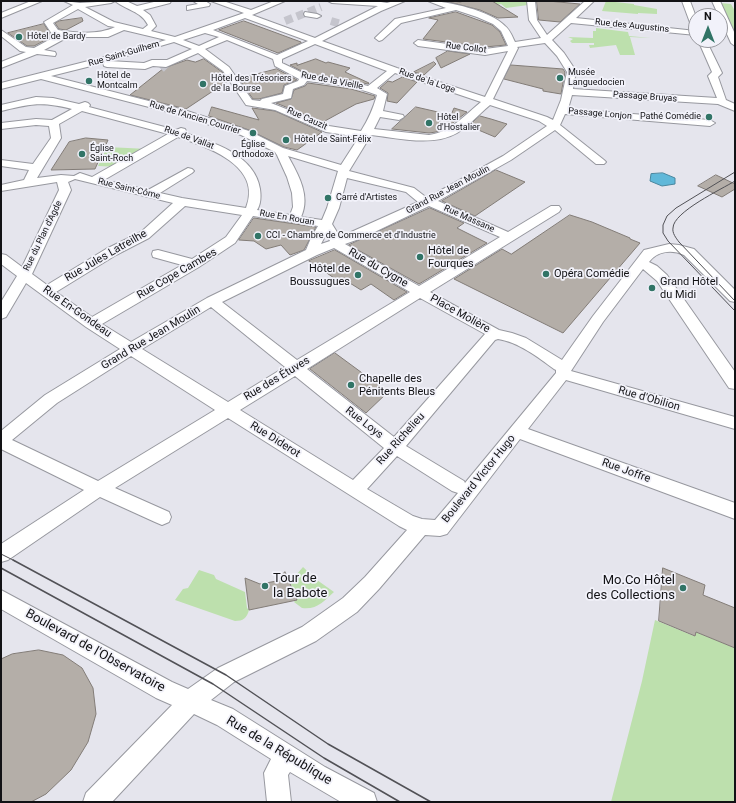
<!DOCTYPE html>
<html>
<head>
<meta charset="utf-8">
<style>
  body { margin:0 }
  #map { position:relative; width:736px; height:803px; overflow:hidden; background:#e5e5ed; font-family:Roboto,sans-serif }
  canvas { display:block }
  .frame { position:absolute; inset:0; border:2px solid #121215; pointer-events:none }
  .north { position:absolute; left:688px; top:8px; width:40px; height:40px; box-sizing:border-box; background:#f2f2fa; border:1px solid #98989e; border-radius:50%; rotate:0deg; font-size:11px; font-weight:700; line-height:16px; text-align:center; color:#121215 }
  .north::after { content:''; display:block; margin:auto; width:14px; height:18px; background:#317466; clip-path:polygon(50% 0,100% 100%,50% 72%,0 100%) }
</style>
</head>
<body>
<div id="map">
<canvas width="736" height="803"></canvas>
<div class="frame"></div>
<div class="north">N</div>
</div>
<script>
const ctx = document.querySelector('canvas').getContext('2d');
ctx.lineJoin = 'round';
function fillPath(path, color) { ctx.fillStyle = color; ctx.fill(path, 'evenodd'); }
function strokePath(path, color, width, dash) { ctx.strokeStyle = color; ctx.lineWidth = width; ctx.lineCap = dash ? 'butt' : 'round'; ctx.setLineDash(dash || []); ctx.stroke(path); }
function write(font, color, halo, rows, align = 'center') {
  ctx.font = font + ' Roboto,sans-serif'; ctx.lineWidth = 3.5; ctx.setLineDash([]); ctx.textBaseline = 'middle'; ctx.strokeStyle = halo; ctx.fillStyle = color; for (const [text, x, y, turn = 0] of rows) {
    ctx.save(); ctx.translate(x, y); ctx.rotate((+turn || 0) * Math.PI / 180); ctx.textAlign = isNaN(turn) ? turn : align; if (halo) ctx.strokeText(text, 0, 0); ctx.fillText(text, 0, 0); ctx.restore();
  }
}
fillPath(new Path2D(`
  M492,1H527L528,5L506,8L501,4L497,5Z
  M606,1L634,4V5L657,9V14L638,13V14L602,11Z
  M720,3L731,4L735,11V36Z
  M596,28L628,32L629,36L651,38L630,37L635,55H620L616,45L590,48L589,45H594V43H572L570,41L573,39L568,37L593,38V31H596Z
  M107,147L148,149L119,167L98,166Z
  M303,567L317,580L334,592C324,601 317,610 302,608L294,602L297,598L290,582Z
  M199,570L214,575L216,579L245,592L247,608L249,610C247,618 243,621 235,621L175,600L183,589L188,588Z
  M655,620L694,636L696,632L735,648V802H611L642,681Z`), '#bde0ad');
const water = new Path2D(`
  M663,173L675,178V184L662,186L650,181L651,174Z`);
fillPath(water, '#60b8d9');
strokePath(water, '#49869e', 1);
const building = new Path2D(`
  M452,1L460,2L464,1H492L518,17L498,18L480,10L449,2Z
  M537,1H548L580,4L560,22L539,20Z
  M456,12L492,25L500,32L506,45L485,47L423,39L438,20L429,18Z
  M82,18L83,21L66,30L59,29L55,23L59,21Z
  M244,21L301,42V43L278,53L219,30Z
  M44,24L51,35L53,36L34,46H27L8,33Z
  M448,51L470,54L441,68L436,58Z
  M204,59L222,72L228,81L186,109L130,95L164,68L187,60L195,62Z
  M316,59L326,63L328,62L350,68L345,72L369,83L368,84L339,78L307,74L290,65L297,63V65Z
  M434,62L436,64L424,75L414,72Z
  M511,65L563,69L565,72L561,94L543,91V89L504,79Z
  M277,69L297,80L284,85L282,93L259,99H253L239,79Z
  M403,77L417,82L397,103L387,101L388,93L380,88L388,81L392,82Z
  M308,83L351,89L375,96L374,99L356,104L323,122L276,103L291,99L294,90L305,86Z
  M212,107L259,120L252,108L275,111L322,132L297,150L284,147L249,130L209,116Z
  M416,107L451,115L454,108L467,112L450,125L436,132L429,133L392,129Z
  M480,116L491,119L507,124L495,137L469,126Z
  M86,138L108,140L95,169L51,170L69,142Z
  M496,170L525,182L475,216L442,201Z
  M716,175L735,184V189L722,197L698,186Z
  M430,208L464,223L457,228L487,243L419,284L349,245Z
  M570,215L592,222L630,238V239L640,243L563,333L454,279L502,249L511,254Z
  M254,218L316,227L304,250L290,255L281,245L266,249L254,241L239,240Z
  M335,250L407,292L394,300L371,284L361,290L345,280L340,282L309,261Z
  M335,353L388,392L366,413L310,369Z
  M663,568L705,585L703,595L735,608V648L696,632L695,636L659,621Z
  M285,572L297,600L249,610L245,578L260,584L277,581Z
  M39,650L63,655L82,668L93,688L96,714L88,742L71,770L46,794L31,802H1V659L12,654Z`);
fillPath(building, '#b4aea8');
strokePath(building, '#827c77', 1);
strokePath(new Path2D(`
  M285,21L321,7
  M331,21L341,24
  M161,69L166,64`), '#c5c5cd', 8, [8, 4.5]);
const street = new Path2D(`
  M31,1H42L1,18V13Z
  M64,1L80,3L115,1L111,3L85,7L114,22L143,29L148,25C141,11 126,10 115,1H126L137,6L158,1H171L170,3L143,10L150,15L156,26L151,31L175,37L244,13L211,1H223L251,10L274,1H285L252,15L315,38L378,6L332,3L328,1H375L387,3L394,1H405L381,11L322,41L397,68L485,97L508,51L485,55L418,46L414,43L418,40L485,49L508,46L501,31L493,24L477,17L456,10L401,23L382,40L379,41L375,38L395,19L446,8L428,1C448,1 491,11 505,26C510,30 512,36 515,42L541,38L529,20L527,1H535L537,20L547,35L585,1H594L576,18L696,31V35L571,23L552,40L564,53L576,71L573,89L717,98L708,76L712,72L698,40H706L722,73L718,77L726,100L735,104V111L718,104L572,95L568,109L710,120L715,123L710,126L565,114L560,125L604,160L606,162L604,164H596L555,130L511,160L438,201L508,232L551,206H559L561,209L559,212L430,292L499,330L512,333L526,338L562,360L593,316L644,250L669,244L679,245L694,249L735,290V302L730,301L684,255C672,249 657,251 649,262L657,266L667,275L735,372V389L729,388L657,281L643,269L603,322L571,371L735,417V429L566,380L528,429L735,503V519L520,439L447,534L440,536L425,535L379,589L357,612L316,641L234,682L211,700L233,709L325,767L374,793L377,802H341L290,772L288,775L291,802H267L264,773L271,759L217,725L194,714L112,802H83L86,793L172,705L156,698L1,609V590L172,682L188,689L218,668L302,627L343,598L365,577L407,530L399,526L228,418L115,488L169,512L171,517L169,522L162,525L155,522L100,497L8,560L1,562V544L84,490L1,449V431L45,395L120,349L86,327L26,283L6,317L1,319V302L17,276L1,264V254L6,255L22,267L59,190L57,182L1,191V185L24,180L29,170L1,166V160L33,164L51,138L49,126L36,125L1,129V123L36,119L52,120L72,109C41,101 31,104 1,111V105L36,97L53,98L79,104L85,102L88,103L90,105L89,107L176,130L181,128L185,129L186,131L185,133C213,142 255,155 260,189C261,196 261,204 257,210L290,215L293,207L292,193L287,177L277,155L275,152L241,135L176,114L41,79L1,89V83L136,49L166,40L124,30L108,37H68L44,50L55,52L56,54L55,56L37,54L1,68V62L26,52L20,51L1,36V30L26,47L34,48L58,35L52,34L44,22L73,5ZM78,9L108,26L115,27C99,35 75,33 58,30L53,23ZM245,18L308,41L277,55L213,30ZM205,33L219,37L199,46L183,40ZM227,40L273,59L275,66L299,79L298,81L285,86L283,94L262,99L260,101L252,100L229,67L205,49ZM174,42L192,49L167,60H152L144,63L109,61ZM545,43L557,56L567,72L561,100L553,120L547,117L493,99L518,48L517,47ZM315,44L387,71L368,86L339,79L307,75L282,63V59ZM198,53L223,71L246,105L275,110L326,132L359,137L341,165L283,148L249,131L184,110L51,76L103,63L104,66L107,67L145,69L153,66L166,67ZM395,73L481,102C465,115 451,132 429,135L374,129L380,117L399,120L404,117L403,115L383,111L387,94L377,88ZM307,81C331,84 355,86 377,95C373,109 368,120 361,131L329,126L271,103L291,98L293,89L304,85ZM490,105L539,121L547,126L503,156L427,198L414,188L349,171L371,135C397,138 433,147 457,133C469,126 479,114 490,105ZM82,111L168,134L92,177L80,173L74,176L61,175L37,178L61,138L59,124ZM178,137C208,147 263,166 246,208L182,198L160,193L192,173L194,171L192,169L188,168L148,190L104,180ZM288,156L338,171L327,208L322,220L301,217C311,196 298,174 288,156ZM347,178L406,192L418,202L340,237L332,224L339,208ZM75,179L173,203L141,232L106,249L47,285L32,274L71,190L68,182ZM185,206L242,215L226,237L192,259L158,250L153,251L152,254L153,257L182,265L92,317L56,292L116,255L149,238ZM429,206L500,237L419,286L345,244L362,238ZM253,216L318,226L311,238L306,250L207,298L131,342L102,324L199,267L235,243ZM326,234L330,241L321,244ZM334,248L410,292L297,360L222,302L317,255ZM420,298L485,334L394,437L307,369ZM211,307L285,367L228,402L142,349ZM498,339C518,342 538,357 554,369L556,370V373L465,483L464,481L406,446L495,340ZM131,356L215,410L98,481L12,440L57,403ZM295,376L384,448L353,480L240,410ZM397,456L452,491L458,493L435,520L422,519L413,516L367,489Z
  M193,1H205L210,4L209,6L187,10V6L198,4Z
  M682,1H690L696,17V30L692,28Z
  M712,1H720L735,34V46L731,43Z
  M305,12L317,14L321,16L317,18L305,16L304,14Z`);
strokePath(street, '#97989f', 2);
fillPath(street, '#fff');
strokePath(new Path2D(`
  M735,172L676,208L667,216L663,225V233L668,241L735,311
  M735,181C722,189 673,212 673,228C672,233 676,238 679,242L735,301
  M1,554L15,561`), '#515156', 1);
strokePath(new Path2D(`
  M13,560L226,675L328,744L431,802
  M1,568L213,684L324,758L400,802`), '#515156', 1.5);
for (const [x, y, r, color] of [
  [19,37,4,"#317466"],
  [560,78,4,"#317466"],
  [89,81,4,"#317466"],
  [203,84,4,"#317466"],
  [709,117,4,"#317466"],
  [429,123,4,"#317466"],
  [253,133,4,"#317466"],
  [286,140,4,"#317466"],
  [82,154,4,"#317466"],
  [328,198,4,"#317466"],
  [258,236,4,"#317466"],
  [420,257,4,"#317466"],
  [546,274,4,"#317466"],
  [358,275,4,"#317466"],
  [652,288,4,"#317466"],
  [351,385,4,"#317466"],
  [265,586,4,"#317466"],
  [683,588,4,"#317466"]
]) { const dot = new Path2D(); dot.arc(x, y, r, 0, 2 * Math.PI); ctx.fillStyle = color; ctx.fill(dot); strokePath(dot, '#f2f2fa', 1.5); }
write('9px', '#121215', '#f2f2fa', [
  ["Rue des Augustins",632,26,6],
  ["Rue Collot",466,48,7],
  ["Rue Saint-Guilhem",124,54,-16],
  ["Rue de la Vieille",332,81,11],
  ["Rue de la Loge",427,81,19],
  ["Passage Bruyas",645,97,4],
  ["Passage Lonjon",600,114,5],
  ["Rue de l'Ancien Courrier",195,118,17],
  ["Rue Cauzit",307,119,24],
  ["Rue de Vallat",189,138,20],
  ["Rue Saint-Côme",129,189,14],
  ["Grand Rue Jean Moulin",448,190,-28],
  ["Rue En Rouan",287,218,10],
  ["Rue Massane",469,219,24],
  ["Rue du Plan d'Agde",43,236,-64]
]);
write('9px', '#121215', '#f2f2fa', [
  ["Hôtel de Bardy",27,37],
  ["Musée",568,73],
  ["Languedocien",568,83],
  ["Hôtel de",97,76],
  ["Montcalm",97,86],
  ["Hôtel des Trésoriers",211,79],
  ["de la Bourse",211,89],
  ["Pathé Comédie",701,117,"right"],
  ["Hôtel",437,118],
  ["d'Hostalier",437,128],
  ["Hôtel de Saint-Félix",294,140],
  ["Église",253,145,"center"],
  ["Orthodoxe",253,155,"center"],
  ["Église",90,149],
  ["Saint-Roch",90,159],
  ["Carré d'Artistes",336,198],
  ["CCI - Chambre de Commerce et d'Industrie",266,236]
], 'left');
write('11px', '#121215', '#f2f2fa', [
  ["Hôtel de",428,251],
  ["Fourques",428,264],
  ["Hôtel de",350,269,"right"],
  ["Boussugues",350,282,"right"],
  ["Opéra Comédie",554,274],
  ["Grand Hôtel",660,282],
  ["du Midi",660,295],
  ["Chapelle des",359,379],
  ["Pénitents Bleus",359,392]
], 'left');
write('11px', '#121215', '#f2f2fa', [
  ["Rue Jules Latreilhe",106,256,-30],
  ["Rue du Cygne",378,268,30],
  ["Rue Cope Cambes",177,274,-30],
  ["Rue En-Gondeau",77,312,35],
  ["Place Molière",460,314,29],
  ["Grand Rue Jean Moulin",151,338,-31],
  ["Rue des Étuves",277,379,-31],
  ["Rue d'Obilion",649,399,16],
  ["Rue Loys",364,423,38],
  ["Rue Richelieu",401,439,-48],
  ["Rue Diderot",275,440,32],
  ["Rue Joffre",626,471,20],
  ["Boulevard Victor Hugo",479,479,-51]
]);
write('13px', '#121215', '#f2f2fa', [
  ["Tour de",273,579],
  ["la Babote",273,594],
  ["Mo.Co Hôtel",675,581,"right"],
  ["des Collections",675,596,"right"]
], 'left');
write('13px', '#121215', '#f2f2fa', [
  ["Boulevard de l'Observatoire",95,651,29],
  ["Rue de la République",279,751,31]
]);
</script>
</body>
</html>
